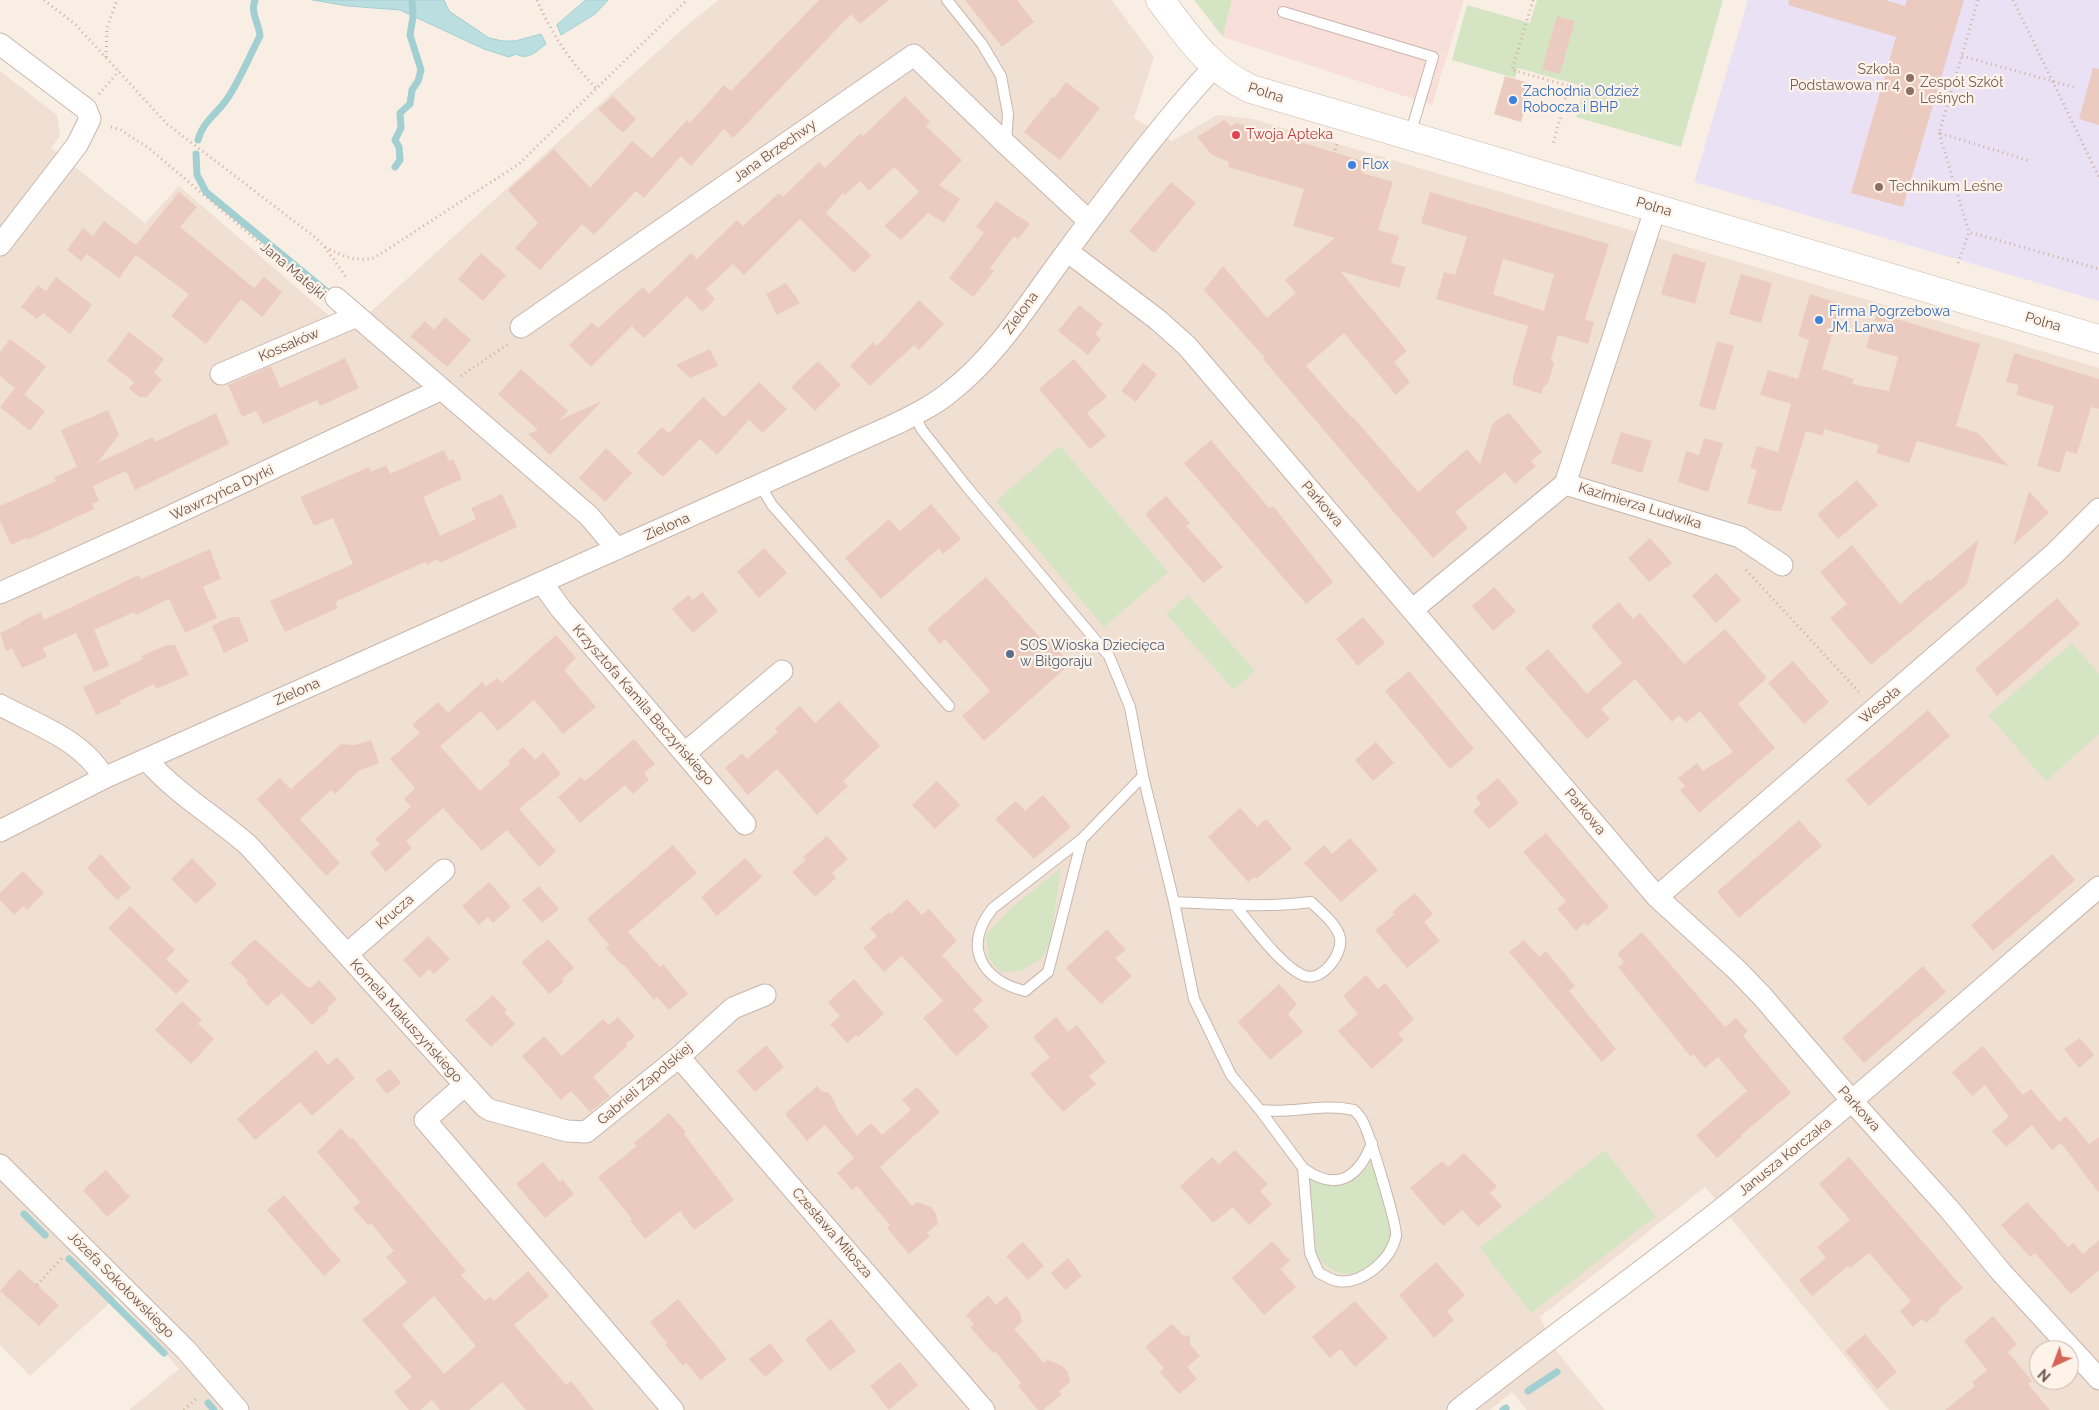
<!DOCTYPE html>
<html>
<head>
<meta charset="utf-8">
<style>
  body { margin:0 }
  #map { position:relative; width:2099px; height:1410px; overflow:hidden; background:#f9eee4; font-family:Raleway,sans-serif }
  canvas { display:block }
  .north { position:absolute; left:2029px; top:1340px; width:50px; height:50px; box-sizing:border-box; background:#fdf3e9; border:1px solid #c4b4ab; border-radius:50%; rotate:223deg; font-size:14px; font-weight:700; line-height:20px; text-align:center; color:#6e554d }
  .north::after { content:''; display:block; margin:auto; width:18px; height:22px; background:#d56557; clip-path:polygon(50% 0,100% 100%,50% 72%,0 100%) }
</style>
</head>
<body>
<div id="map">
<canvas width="2099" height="1410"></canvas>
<div class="north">N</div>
</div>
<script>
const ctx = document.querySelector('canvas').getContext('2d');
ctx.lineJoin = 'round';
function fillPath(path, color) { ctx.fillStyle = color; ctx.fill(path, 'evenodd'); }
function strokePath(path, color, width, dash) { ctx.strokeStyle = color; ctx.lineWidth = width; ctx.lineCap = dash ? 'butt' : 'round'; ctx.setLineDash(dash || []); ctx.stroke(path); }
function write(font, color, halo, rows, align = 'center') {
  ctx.font = font + ' Raleway,sans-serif'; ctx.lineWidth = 4.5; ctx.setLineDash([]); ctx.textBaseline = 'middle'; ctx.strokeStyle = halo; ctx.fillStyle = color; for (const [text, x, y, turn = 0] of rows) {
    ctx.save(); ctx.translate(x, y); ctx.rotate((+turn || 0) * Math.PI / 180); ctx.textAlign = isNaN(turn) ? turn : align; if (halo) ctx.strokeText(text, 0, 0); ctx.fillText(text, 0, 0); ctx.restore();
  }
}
fillPath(new Path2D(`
  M719,0H1112L1154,57L1134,118L1172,141L1217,115L1253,119L2099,368V1410H1889L1705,1187L1540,1317L1553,1347L1605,1410H1527L1512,1392L1490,1410H129L179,1369L116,1297L30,1376L0,1345V71L57,115L60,136L51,148L145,223L179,186L347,331L376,307L687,25ZM2039,1350H2069V1380H2039Z`), '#f0e0d3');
fillPath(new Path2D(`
  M1232,0H1464L1432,105L1223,37Z`), '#f8dfd9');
fillPath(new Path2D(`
  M1748,0H2099V301L1694,182Z`), '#ebe1f5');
fillPath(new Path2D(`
  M1194,0H1232L1223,37Z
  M1537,0H1723L1681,147L1576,117L1585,87L1518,68L1515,78L1452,60L1467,5L1530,23Z
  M1060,446L1168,572L1104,627L996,501Z
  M1188,595L1255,671L1234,690L1166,614Z
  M2072,643L2099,674V734L2046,781L1988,715Z
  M1061,868L1050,942L1042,958L1021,971L1000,972L988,958L986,935L1011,908Z
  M1605,1150L1656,1216L1531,1313L1480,1248Z
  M1372,1160L1393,1228C1388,1267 1343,1294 1317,1255L1309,1178C1334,1192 1358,1184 1372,1160Z`), '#d5e5c4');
const water = new Path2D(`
  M313,0H444L449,11L489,38L503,41H515L541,34L546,44C537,51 528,61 516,54L509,57L484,49L400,10L348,6Z
  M586,0H608L595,14L561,35L557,25Z`);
fillPath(water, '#bbdfe0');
strokePath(water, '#a2cfd1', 1);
strokePath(new Path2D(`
  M198,140C203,121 217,114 227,99C240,80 249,57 260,36C259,23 250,13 255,0
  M196,154L197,175L206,192L331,295
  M395,167L400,160L399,147L395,140L401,128L400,113L410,104L412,90L418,81L421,70L410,35L413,17L412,0
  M24,1214L45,1235
  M69,1259L164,1353
  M1528,1391L1557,1372
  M208,1403L214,1410
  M1503,1410L1506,1408`), '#a2cfd1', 7);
fillPath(new Path2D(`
  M819,0H889L860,24L851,14L733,138L724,129L691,166L681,156L644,198L636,191L594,235L582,224L540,270L515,248L538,223L508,190L554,149L590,188L632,141L652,158L687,120L690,123L724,85L731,91Z
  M965,0H1017L1034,22L1002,47Z
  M1789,0H1885L1905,6L1907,0H1964L1903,207L1851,193L1896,37L1788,5Z
  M1557,16L1575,21L1560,74L1542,69Z
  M2093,68L2099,69V125L2079,119Z
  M1505,76L1532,84L1521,122L1494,114Z
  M1066,82L1100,108L1060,160L1024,132L1052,97L1054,98Z
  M613,96L636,119L623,133L598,109Z
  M905,96L930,122L926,126L962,160L939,185L960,199L944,223L928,213L901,240L884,226L919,192L894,167L869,191L860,181L845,195L843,193L826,213L871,255L854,273L800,219L744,275L733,264L706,289L715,299L702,312L687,296L644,338L632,326L591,367L569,345L592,322L598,328L643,287L649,294L691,253L697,259L737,220L743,226L779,193L783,197L819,162L825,168L861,133L863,136Z
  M1224,120L1231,126L1237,123L1366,162L1362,173L1393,182L1378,230L1399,236L1391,263L1406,267L1399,288L1340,271L1407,351L1394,362L1410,382L1396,395L1344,333L1306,366L1352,418L1353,417L1418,492L1467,449L1480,464L1492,425L1498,419L1509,413L1542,452L1531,461L1536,466L1515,484L1505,472L1455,512L1468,528L1433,558L1263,359L1265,358L1204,290L1223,266L1267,318L1296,293L1285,280L1335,238L1293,226L1304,189L1228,167L1229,162L1212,155L1197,137Z
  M1171,182L1196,203L1154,253L1129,231Z
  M179,192L197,207L180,227L254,288L264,277L282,292L262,317L241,299L206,344L171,316L189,294L136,255L119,278L87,254L81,261L67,250L83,228L93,236L104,221L136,245Z
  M1430,192L1609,244L1585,319L1594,322L1588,344L1558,335L1551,359L1554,364L1548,383L1544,386L1541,394L1513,385V377L1528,326L1436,299L1444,272L1455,275L1467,237L1421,223ZM1503,259L1554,274L1544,311L1493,294Z
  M996,201L1030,224L1018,239L1014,236L990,268L994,271L973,297L949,278L984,233L976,227Z
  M481,253L506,275L483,301L458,279Z
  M1673,253L1706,263L1695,304L1661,294Z
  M1741,274L1772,283L1761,323L1729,314Z
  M56,277L92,305L70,334L43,313L37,319L21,307L38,285L46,291Z
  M786,283L800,303L777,315L766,294Z
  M1810,294L1841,304L1822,369L1854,379L1852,384L1889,391L1898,357L1866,348L1877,313L1980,344L1956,426L1978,433L2008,466L1917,441L1909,463L1876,453L1879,445L1824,429L1823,436L1806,431L1781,511H1773L1747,503L1757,470L1750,468L1757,446L1778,452L1791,404L1760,395L1768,370L1798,379L1809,340L1798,336Z
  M919,300L944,324L919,350L914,345L870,386L850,366L873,342L877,346Z
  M1079,305L1103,324L1095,334L1101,339L1088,355L1058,331Z
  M445,317L471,340L447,367L410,336L425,321L434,330Z
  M129,332L164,359L154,373L162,379L147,397H140L129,389L134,382L107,361Z
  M10,339L46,366L24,395L45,411L30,431L0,407L15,388L0,376V352Z
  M1717,341L1734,346L1715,410L1699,406Z
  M710,349L718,366L690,378L676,365Z
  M2014,353L2099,379V409L2091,407L2077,454L2066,451L2060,473L2037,466L2054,406L2016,395L2019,385L2006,382Z
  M345,358L359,388L320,406L317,400L263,424L256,411L242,417L228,385L271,366L280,388Z
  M1074,359L1107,397L1087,413L1106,436L1090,449L1039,389Z
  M818,361L841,385L815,411L791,387Z
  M1143,363L1157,374L1136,402L1121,391Z
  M521,369L568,411L559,420L602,401L550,455L528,434L538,430L498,394Z
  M759,382L787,409L763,433L749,420L717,455L700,439L663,477L637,453L662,427L669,433L703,397L724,417Z
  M108,410L119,435L97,463L153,437L155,442L216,413L229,444L135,490L126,471L93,486L99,501L92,504L94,509L27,540L26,538L11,545L0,520V506L56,481L54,477L77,467L61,430Z
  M1621,432L1652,441L1642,473L1611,463Z
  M1704,438L1723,443L1708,492L1678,482L1686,451L1699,455Z
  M1211,440L1270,509L1273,506L1333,582L1306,604L1184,463Z
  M606,448L632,473L605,502L579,478Z
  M444,450L449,461L453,459L462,479L423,497L440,536L476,519L471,508L502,494L517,527L440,563L438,559L426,565L425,562L335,602L338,608L285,632L270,601L353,564L333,518L314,526L300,497L369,467L371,472L386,465L390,474Z
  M1857,480L1878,505L1838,539L1817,514Z
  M2029,491L2049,513L2013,545Z
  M1166,496L1190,523L1186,526L1223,567L1203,583L1145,514Z
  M931,504L961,539L943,554L939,548L881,599L845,558L889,519L900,531Z
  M1650,538L1672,563L1649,582L1628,558Z
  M1979,539L1967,584L1871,665L1830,618L1847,604L1820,572L1852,545L1900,604L1929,579L1930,581Z
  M764,548L787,573L759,598L737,572Z
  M210,549L221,579L203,587L217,618L185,633L169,599L136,615L134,612L94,630L109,666L94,672L76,633L43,648L47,657L22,668L12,648L6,651L0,633L21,623L20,622L41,612L44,620L139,575L141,579Z
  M1716,573L1741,600L1716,623L1692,596Z
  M986,577L1042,640L1046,636L1070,664L984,741L962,716L990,691L945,639L940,644L927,629Z
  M1494,587L1516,611L1493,631L1472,606Z
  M702,592L718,611L693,633L672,609L688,595L693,600Z
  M2057,598L2080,624L1997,696L1975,669Z
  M1619,602L1633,619L1640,613L1684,664L1725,629L1767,678L1738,704L1775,748L1699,813L1680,790L1685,786L1678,778L1697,763L1703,771L1733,752L1700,711L1686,723L1679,715L1672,722L1635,679L1601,709L1610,719L1587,739L1525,668L1548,649L1587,694L1622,663L1591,626Z
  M231,617H239L249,641L224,653L212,626Z
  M1363,617L1385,643L1358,666L1336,639Z
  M556,635L576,658L564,670L596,707L563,734L534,700L498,731L481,711L440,746L480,791L510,764L508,761L523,747L535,760L543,752L561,774L519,809L556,851L539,867L507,830L482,851L443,808L406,841L412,848L386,872L370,853L380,844L375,839L411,807L404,799L415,788L390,759L420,733L412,725L438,702L448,713L482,682L486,687L497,678L502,683Z
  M167,645H175L189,675L156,689L154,684L119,701L121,704L96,715L83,687L143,659L141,656Z
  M1793,661L1829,702L1804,724L1768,683Z
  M1409,671L1474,749L1450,769L1385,691Z
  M839,701L880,746L843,781L848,786L817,815L777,769L748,795L725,768L742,753L747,759L778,732L775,729L800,706L815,723Z
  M1928,710L1950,736L1869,806L1846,780Z
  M634,739L655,764L644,773L649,780L633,794L625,785L580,823L558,797L581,777L585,781Z
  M371,740L379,763L359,771L335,794L331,790L300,819L340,863L326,876L257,799L280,778L291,789L341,744L355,745Z
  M1376,742L1394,763L1373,781L1355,760Z
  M1498,778L1519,803L1489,829L1473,811L1481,804L1476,797Z
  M937,781L960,805L935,829L912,805Z
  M1043,795L1071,827L1034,859L995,819L1016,801L1025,811Z
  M1240,808L1257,827L1266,819L1292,849L1256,879L1254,877L1248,882L1208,837Z
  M1799,820L1822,846L1739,918L1717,892Z
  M1546,833L1609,907L1587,926L1584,923L1576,931L1557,909L1566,901L1523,852Z
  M827,836L848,859L832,873L836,878L815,897L792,872L806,860L803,857Z
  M1350,838L1378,870L1341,902L1304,863L1324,845L1332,854Z
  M673,845L697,873L628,932L660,967L663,964L688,994L669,1010L657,997L654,1000L623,964L622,965L606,948L609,945L587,919Z
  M101,854L131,888L117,900L87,868Z
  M2052,854L2075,880L1993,951L1971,925Z
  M192,858L217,884L196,904L171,879Z
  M745,858L762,877L717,916L701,897Z
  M23,871L44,893L27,910L24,906L14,915L0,900V893Z
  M489,882L511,907L493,923L488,917L479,925L462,906Z
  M539,886L559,909L542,923L522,900Z
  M1415,893L1433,914L1424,922L1440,941L1407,968L1375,930L1394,915L1392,912Z
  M907,899L922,915L929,909L957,941L942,955L983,1001L973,1009L989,1027L956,1056L923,1018L943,1001L902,956L884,972L863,948L877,936L870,928L889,912L891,914Z
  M130,906L175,950L166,959L189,981L176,994L108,928Z
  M1107,929L1126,950L1115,958L1132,976L1101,1004L1066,968Z
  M1642,932L1725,1027L1736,1018L1748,1031L1743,1036L1791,1093L1741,1135L1742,1136L1717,1158L1696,1135L1747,1091L1718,1057L1705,1068L1693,1054L1691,1057L1618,967L1624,962L1617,954Z
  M428,936L450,959L434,974L429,969L420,978L403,960Z
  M255,939L307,987L308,986L310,988L319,980L337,999L327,1008L329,1010L312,1025L282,993L267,1006L246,983L248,981L230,963Z
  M548,939L574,968L562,979L564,982L549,994L521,962Z
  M1524,940L1539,957L1546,951L1575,986L1569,991L1616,1049L1602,1062L1509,952Z
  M1923,966L1946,992L1864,1063L1842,1038Z
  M1366,975L1378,989L1385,983L1414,1019L1398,1034L1404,1040L1372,1069L1338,1031L1358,1014L1343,996Z
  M854,979L884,1014L858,1037L856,1035L847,1043L830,1024L840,1016L828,1002Z
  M1279,984L1297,1004L1288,1014L1303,1032L1270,1060L1238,1022Z
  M493,995L507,1010L504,1012L515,1024L491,1047L465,1020Z
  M182,1001L202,1020L198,1024L214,1039L191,1064L155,1030Z
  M618,1017L635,1036L626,1044L627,1046L593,1077L610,1096L590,1112L571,1091L561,1100L522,1056L544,1036L562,1056L603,1019L609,1025Z
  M1056,1017L1068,1032L1077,1025L1106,1062L1089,1076L1096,1084L1063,1112L1030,1074L1050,1057L1033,1037Z
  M2080,1038L2094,1055L2079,1068L2064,1049Z
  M766,1045L784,1067L755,1092L737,1071Z
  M1983,1046L2023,1095L2031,1089L2059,1122L2066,1116L2089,1144L2099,1137V1193L2061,1143L2052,1150L2032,1125L2006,1147L1992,1131L2009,1117L1985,1085L1972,1096L1952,1072Z
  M316,1050L328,1065L337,1057L355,1078L312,1116L300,1102L255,1140L237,1119Z
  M390,1069L401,1083L387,1094L375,1080Z
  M817,1086L821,1091L829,1093L834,1100L837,1109L857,1136L871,1123L882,1135L911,1110L902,1100L917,1087L940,1112L880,1167L912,1206L917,1202L931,1207L936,1214L938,1224L927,1233L930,1236L909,1254L887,1228L890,1225L857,1186L852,1190L837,1173L854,1158L825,1125L807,1141L785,1114Z
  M669,1113L686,1132L684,1134L734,1200L694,1230L680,1211L645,1239L630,1220L632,1219L598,1177L637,1146L634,1143Z
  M341,1128L350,1139L352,1137L466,1271L461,1275L485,1301L490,1297L494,1301L528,1271L549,1296L514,1325L566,1385L571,1381L594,1410H526L502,1382L469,1410H440L432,1400L420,1410H409L394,1392L412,1377L362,1320L407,1282L386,1257L394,1251L371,1223L368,1225L353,1208L360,1202L317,1152ZM434,1296L476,1346L444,1374L402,1325Z
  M1235,1150L1268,1184L1260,1191L1272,1204L1249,1225L1233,1207L1213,1223L1180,1186L1212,1157L1219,1164Z
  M1464,1153L1497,1186L1490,1193L1502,1206L1478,1227L1462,1210L1443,1226L1410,1188L1442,1161L1448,1167Z
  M1849,1157L1963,1288L1938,1309L1940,1311L1926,1323L1922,1319L1913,1327L1900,1311L1911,1301L1869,1253L1850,1268L1848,1266L1812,1296L1799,1280L1826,1258L1817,1247L1850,1220L1819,1184Z
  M543,1162L560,1182L562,1179L574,1194L545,1218L516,1184Z
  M106,1170L130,1197L107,1217L83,1190Z
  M284,1195L341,1261L324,1276L267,1210Z
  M2027,1202L2068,1247L2073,1243L2083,1254L2099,1240V1270L2071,1294L2035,1253L2030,1257L2001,1225Z
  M1272,1241L1290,1261L1280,1269L1296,1287L1264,1315L1232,1278Z
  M1023,1242L1044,1266L1028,1280L1006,1256Z
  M1068,1258L1082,1276L1065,1290L1051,1273Z
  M1436,1262L1465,1295L1447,1311L1454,1320L1434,1338L1399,1295Z
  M19,1269L59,1305L39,1326L0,1291Z
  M988,1295L996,1305L1006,1296L1020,1312L1022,1322L1014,1329L1044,1363L1048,1360L1062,1366L1068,1372L1070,1382L1059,1391L1062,1394L1043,1410H1038L1018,1386L1021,1383L995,1351L993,1353L970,1327L974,1324L966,1315Z
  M678,1299L727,1359L701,1380L686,1363L683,1366L665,1345L667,1343L650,1322Z
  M1355,1301L1388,1338L1355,1367L1340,1349L1330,1358L1312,1337Z
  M1993,1316L2017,1344L2008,1352L2032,1381L2028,1384L2050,1410H1945L1975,1386L1972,1382L1987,1370L1964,1341Z
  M831,1319L856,1351L830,1371L805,1340Z
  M1172,1324L1182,1335L1190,1336V1344L1200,1356L1187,1367L1197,1379L1179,1394L1160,1372L1164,1368L1145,1347Z
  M1865,1334L1897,1372L1877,1389L1845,1351Z
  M770,1343L784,1361L765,1377L749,1359Z
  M900,1362L918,1385L889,1410L870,1386Z`), '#ebcbbf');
const lane = new Path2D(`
  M947,0L982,44L1001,76L1008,114L1006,143
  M1283,12L1433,57L1410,135
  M914,415L922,430L967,487L1109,656L1130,707L1143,776L1174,902L1194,999L1231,1075L1260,1110C1294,1114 1319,1103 1354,1110C1357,1113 1361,1117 1363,1122C1369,1132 1398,1228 1396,1236C1391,1260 1362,1285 1337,1281C1331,1280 1324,1275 1319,1273L1310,1253L1303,1168L1260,1110
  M760,485L772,505L949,706
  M1082,839L1048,972L1025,991C981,980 962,946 993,908L1082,839L1143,776
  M1174,902C1220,904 1266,908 1311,902C1321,912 1337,924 1340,938C1343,954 1323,981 1305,976C1282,968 1250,923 1234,904
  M1303,1168C1336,1192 1358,1179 1372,1143`);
const street = new Path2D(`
  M0,44L86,109L90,119L77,145L0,245
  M1067,251L1158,320L1187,346L1657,897L1737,970L1762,996L1852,1101L1949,1209L2001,1272L2099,1379
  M336,298L589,516L617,549
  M521,327L914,55L1006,144L1089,221
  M221,374L357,316
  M1565,484L1656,207
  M1565,484L1740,537L1782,565
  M542,583L561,609L745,824
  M0,593L160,521L442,389
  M1412,610L1565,484
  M0,705C37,725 83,740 104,778
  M685,753L782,671
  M146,759C176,794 215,816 249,846L465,1085L425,1120L673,1410
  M0,831L104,778L898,423C916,414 934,405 950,392C999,354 1031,299 1068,250C1115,187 1161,124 1214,67
  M1657,897L2055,553L2099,509
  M347,954L444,870
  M679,1057L984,1410
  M465,1085L485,1107L490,1110L567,1131L586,1132L679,1057L733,1008L765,995
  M0,1165L186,1350L238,1410
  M1458,1410C1547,1339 1640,1274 1729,1203C1855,1101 1976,993 2099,887`);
const secondary = new Path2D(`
  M1160,0C1188,36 1208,69 1251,89L2099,339`);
strokePath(lane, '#c8b6ac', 12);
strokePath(street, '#c8b6ac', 23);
strokePath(secondary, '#ceb7ac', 29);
strokePath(new Path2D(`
  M44,0L75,24L167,124L316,238L325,247L346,277
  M537,0C553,36 568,59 596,88
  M1533,0L1512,70L1569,86L1553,144
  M1978,0L1939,133L2030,161
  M2013,0L2099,177
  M1962,56L2077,88
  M106,57L107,28L117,0
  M99,94L119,71
  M111,127L121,130L150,149L316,291
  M1939,133L1969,232
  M1335,150L1338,141
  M325,247C342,256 355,262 374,258L519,164L687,0
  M1958,263L1969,232L2099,269
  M461,376L508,344
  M1746,570L1859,692
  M37,1285L62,1258
  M184,1410L198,1397`), '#d0afa2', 3, [1, 4]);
strokePath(lane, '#fff', 10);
strokePath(street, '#fff', 21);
strokePath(secondary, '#fff', 28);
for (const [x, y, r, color] of [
  [1910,78,5,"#8d6e63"],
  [1910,91,5,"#8d6e63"],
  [1513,100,5,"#3f7fe0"],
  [1236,135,5,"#e0444e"],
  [1352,165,5,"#3f7fe0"],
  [1879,187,5,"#8d6e63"],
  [1819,320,5,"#3f7fe0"],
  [1010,654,5,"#5c6f8a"]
]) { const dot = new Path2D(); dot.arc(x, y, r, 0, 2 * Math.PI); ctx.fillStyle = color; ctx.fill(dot); strokePath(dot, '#fdf3e9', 2); }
write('14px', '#785e54', '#fdf3e9', [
  ["Szkoła",1900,70,"right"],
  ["Podstawowa nr 4",1900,86,"right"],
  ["Zespół Szkół",1920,83],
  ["Leśnych",1920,99],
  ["Technikum Leśne",1889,187]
], 'left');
write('14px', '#366cbe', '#fdf3e9', [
  ["Zachodnia Odzież",1523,92],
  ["Robocza i BHP",1523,108],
  ["Flox",1362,165],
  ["Firma Pogrzebowa",1829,312],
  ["JM. Larwa",1829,328]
], 'left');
write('14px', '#6e554d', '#fdf3e9', [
  ["Polna",1266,93,18],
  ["Jana Brzechwy",775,151,-35],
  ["Polna",1654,207,17],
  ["Jana Matejki",293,271,40],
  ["Zielona",1021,313,-54],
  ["Polna",2043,322,16],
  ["Kossaków",289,345,-23],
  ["Wawrzyńca Dyrki",222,493,-25],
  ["Parkowa",1322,504,49],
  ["Kazimierza Ludwika",1640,506,17],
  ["Zielona",667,527,-24],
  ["Zielona",297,692,-24],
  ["Krzysztofa Kamila Baczyńskiego",643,705,49],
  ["Wesoła",1880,705,-41],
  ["Parkowa",1585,812,50],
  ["Krucza",395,912,-41],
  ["Kornela Makuszyńskiego",406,1021,48],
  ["Gabrieli Zapolskiej",645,1084,-40],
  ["Parkowa",1859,1109,48],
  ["Janusza Korczaka",1785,1157,-39],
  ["Czesława Miłosza",832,1233,49],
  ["Józefa Sokołowskiego",121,1285,45]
]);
write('14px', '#be3a42', '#fdf3e9', [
  ["Twoja Apteka",1246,135]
], 'left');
write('14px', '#4e5e75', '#fdf3e9', [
  ["SOS Wioska Dziecięca",1020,646],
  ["w Biłgoraju",1020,662]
], 'left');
</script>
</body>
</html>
